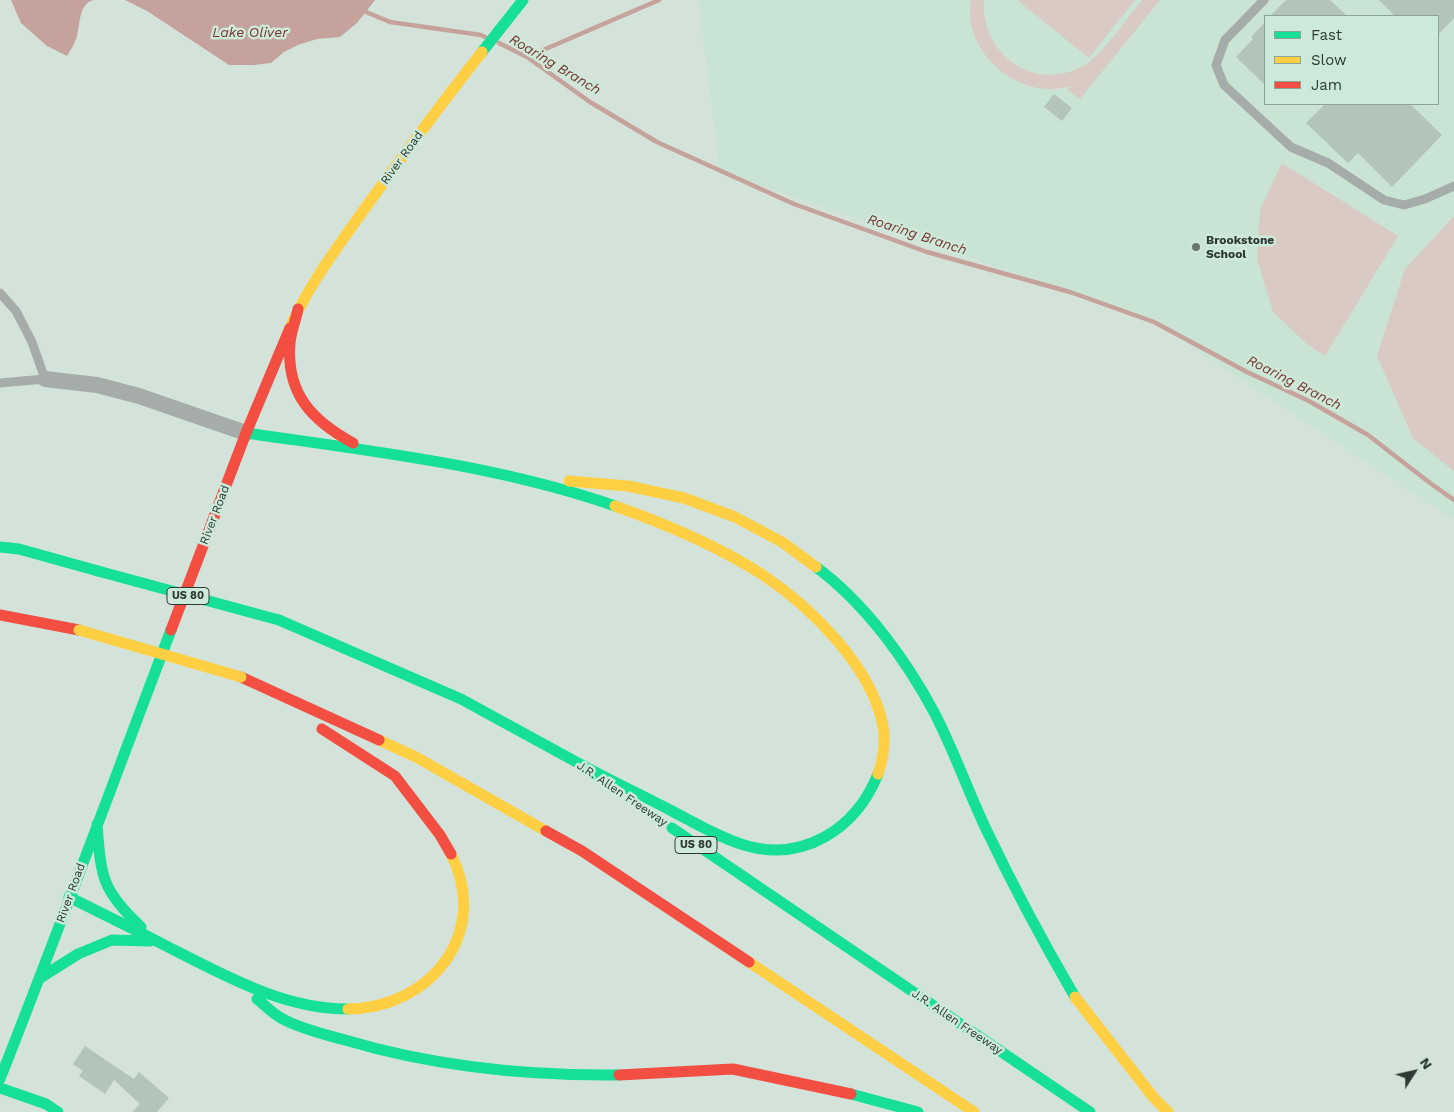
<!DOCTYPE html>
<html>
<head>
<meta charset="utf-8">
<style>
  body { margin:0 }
  #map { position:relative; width:1454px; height:1112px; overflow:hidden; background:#d3e3da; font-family:"Work Sans",sans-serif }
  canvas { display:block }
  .legend { position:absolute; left:1264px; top:15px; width:175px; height:90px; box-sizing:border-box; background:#cde9d9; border:1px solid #8da397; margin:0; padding:6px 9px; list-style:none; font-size:15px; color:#2e3933 }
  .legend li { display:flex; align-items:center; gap:10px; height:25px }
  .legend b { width:25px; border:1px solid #8da397 }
  .north { position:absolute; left:1389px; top:1047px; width:50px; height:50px; -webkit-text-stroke:4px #cde9d9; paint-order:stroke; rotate:55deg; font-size:14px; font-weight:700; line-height:20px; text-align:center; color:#2e3933 }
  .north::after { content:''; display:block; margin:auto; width:18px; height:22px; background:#2e3933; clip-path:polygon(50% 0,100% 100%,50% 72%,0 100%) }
</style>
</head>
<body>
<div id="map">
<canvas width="1454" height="1112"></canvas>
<ul class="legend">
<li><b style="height:6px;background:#16e098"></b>Fast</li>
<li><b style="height:6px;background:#ffcf43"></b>Slow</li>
<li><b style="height:6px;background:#f24e42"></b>Jam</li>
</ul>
<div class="north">N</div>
</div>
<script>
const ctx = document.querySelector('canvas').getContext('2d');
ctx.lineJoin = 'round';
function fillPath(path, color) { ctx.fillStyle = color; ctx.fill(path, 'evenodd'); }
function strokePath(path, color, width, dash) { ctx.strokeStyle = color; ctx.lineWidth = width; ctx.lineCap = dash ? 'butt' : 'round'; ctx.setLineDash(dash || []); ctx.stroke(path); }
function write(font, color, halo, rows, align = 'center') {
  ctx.font = font + ' "Work Sans",sans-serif'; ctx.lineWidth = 5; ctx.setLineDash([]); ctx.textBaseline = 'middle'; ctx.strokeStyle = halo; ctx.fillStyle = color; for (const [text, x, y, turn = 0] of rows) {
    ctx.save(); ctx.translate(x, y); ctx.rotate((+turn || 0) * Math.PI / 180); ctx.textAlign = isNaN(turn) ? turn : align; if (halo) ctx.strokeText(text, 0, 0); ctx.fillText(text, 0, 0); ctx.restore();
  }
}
fillPath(new Path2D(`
  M698,0H1454V520L1154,322L720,171ZM1265,16H1438V104H1265Z`), '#c9e4d4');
fillPath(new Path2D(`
  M971,0H984C980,54 1034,93 1083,66C1104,54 1126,19 1142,0H1160L1080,99L1067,90L1071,86C1020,102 962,53 971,0Z
  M1017,0H1135L1089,58Z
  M1282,163L1398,236L1325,356L1307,344L1273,312L1257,259L1260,209Z
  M1454,216V471L1413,438L1377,356L1405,269Z`), '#d9cac3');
fillPath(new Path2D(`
  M11,0H93C77,6 81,26 76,39C74,45 70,51 67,56L47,46L21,23Z
  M125,0H375L357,23L340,37L317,39L298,45L284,52L271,63L254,65H229L147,11Z`), '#c5a29b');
strokePath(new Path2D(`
  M366,12L390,22L481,35L485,37
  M499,43L527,57L590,102L657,142L794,204L927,252L1070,292L1154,322L1247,372L1309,401L1368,435L1430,483L1454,500
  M527,57L659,0`), '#c5a29b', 4.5);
fillPath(new Path2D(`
  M1286,0H1330L1347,16H1270Z
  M1379,0H1454V18L1438,35V16H1395Z
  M1265,22V85L1236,57L1253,39L1251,37Z
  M1054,94L1072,108L1062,121L1044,107Z
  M1325,104H1410L1442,135L1392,187L1358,153L1348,163L1306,123Z
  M85,1046L134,1079L139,1072L169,1098L157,1112H132L140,1104L114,1080L105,1094L79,1076L83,1071L73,1064Z`), '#b3c4bb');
strokePath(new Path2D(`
  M1264,0L1225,40L1216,65L1224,85L1291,147L1328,163L1384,200L1404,205L1425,199L1454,186
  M0,293L16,311L32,342L45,379L0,383`), '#a6aca9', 9);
strokePath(new Path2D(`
  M45,379L97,385L139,396L246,433`), '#a6aca9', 16);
strokePath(new Path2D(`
  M482,52L523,0
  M246,433C370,451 497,465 615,506
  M0,547L19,549L98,571
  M816,567C865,603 907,661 935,714C954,751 968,791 986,829C1013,886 1043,942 1075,997
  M279,620L461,699L580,764L595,775
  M580,764C610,780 641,795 672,811C695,823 718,837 744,845C803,863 856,829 878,774
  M97,824C101,876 101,890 141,927
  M672,828L1090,1112
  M69,897C103,914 138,931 172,949C228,977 284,1009 348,1009
  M40,978L78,954L112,940L150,941
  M257,999C265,1005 272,1013 281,1018C298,1028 326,1035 345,1040C436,1067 525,1076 619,1075
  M0,1079C59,930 114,780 171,630
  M0,1088L46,1104L58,1112
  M851,1094L918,1112`), '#16e098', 11);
strokePath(new Path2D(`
  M290,328C308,286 337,248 363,211C402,157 441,104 482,52
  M569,481L628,486L684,498L735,517L782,542L816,567
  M615,506C666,524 718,546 763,575C811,607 872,667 883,726C886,742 883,759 878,774
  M379,740L416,757L546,831
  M749,962L974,1112
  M1075,997L1154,1098L1168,1112
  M348,1009C431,1008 491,933 451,854`), '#ffcf43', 11);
strokePath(new Path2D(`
  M298,309C296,320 291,331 290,343C286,393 311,420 353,443
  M0,615L79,630
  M171,630L246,433L290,328
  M241,677L379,740
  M322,729L395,776L440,835L451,854
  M546,831L582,851L749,962
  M619,1075L733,1069L851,1094`), '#f24e42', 11);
strokePath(new Path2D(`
  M98,571L279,620`), '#16e098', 11);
strokePath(new Path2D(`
  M79,630L241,677`), '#ffcf43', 11);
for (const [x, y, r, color] of [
  [1196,247,5,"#68746d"]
]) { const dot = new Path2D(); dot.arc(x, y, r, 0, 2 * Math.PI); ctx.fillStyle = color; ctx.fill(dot); strokePath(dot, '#cde9d9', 2); }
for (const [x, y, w] of [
  [188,596,42],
  [696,845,42]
]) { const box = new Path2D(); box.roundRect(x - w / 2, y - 8.5, w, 17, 4); ctx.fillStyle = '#cde9d9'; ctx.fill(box); strokePath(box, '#2e3933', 1); }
write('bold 11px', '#2e3933', null, [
  ["US 80",188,596],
  ["US 80",696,845]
]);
write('12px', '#2e3933', '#cde9d9', [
  ["River Road",402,158,-54],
  ["River Road",215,515,-69],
  ["J.R. Allen Freeway",622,794,34],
  ["River Road",71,893,-70],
  ["J.R. Allen Freeway",957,1022,34]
]);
write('bold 12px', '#2e3933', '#cde9d9', [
  ["Brookstone",1206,240],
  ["School",1206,254]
], 'left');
write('italic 14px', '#7a332e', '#cde9d9', [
  ["Lake Oliver",250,33],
  ["Roaring Branch",555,65,31],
  ["Roaring Branch",917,235,18],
  ["Roaring Branch",1294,383,27]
]);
</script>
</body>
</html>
